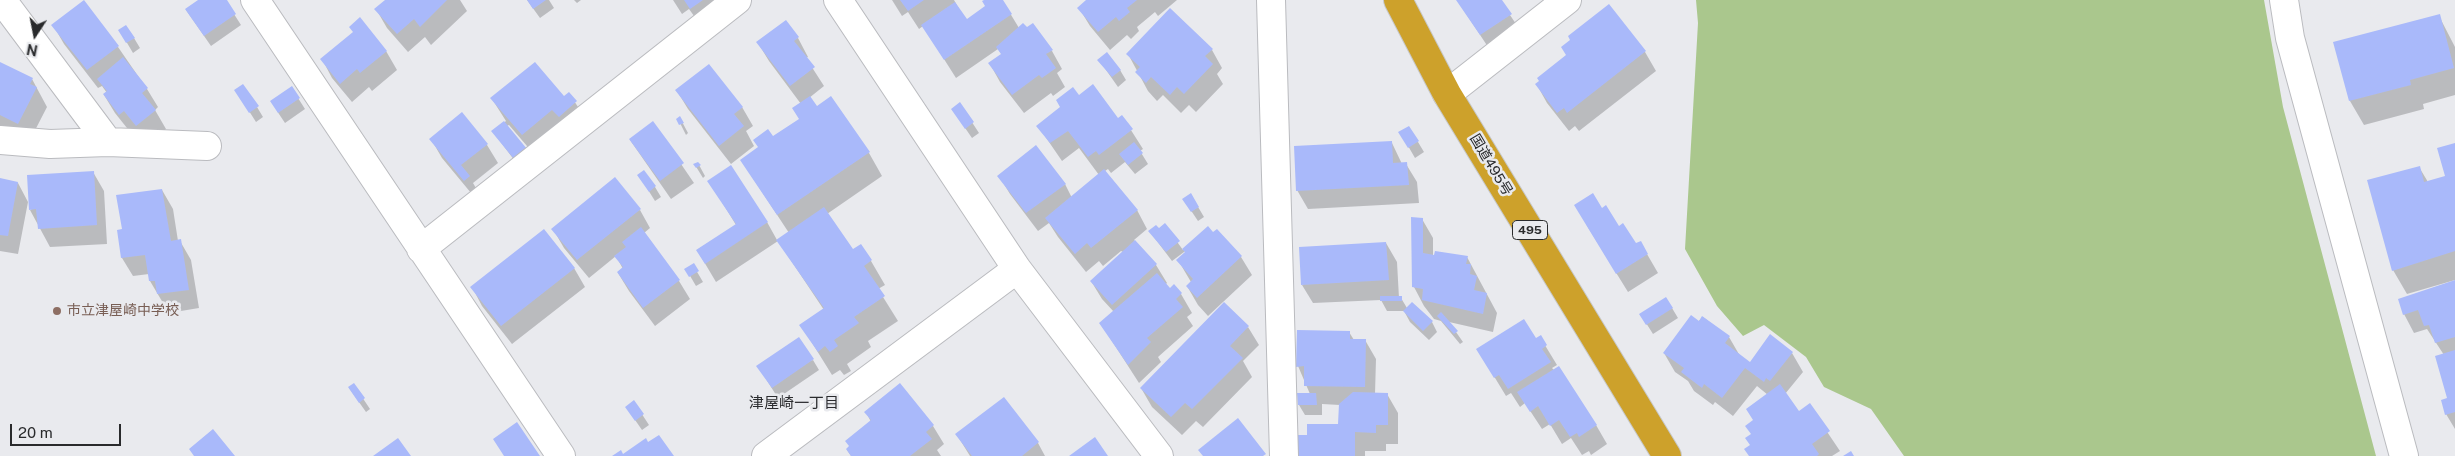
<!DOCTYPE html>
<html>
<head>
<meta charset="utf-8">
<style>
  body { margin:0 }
  #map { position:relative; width:2455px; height:456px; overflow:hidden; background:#e9eaee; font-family:"Public Sans",sans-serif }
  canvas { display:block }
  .north { position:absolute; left:10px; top:10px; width:50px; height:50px; -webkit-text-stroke:4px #e9eaee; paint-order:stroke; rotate:191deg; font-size:14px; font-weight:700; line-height:20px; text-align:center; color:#292a2c }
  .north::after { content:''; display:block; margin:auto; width:18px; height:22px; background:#292a2c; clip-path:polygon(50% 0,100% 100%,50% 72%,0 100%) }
  .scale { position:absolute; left:10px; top:424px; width:111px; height:22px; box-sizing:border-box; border:2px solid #292a2c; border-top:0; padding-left:6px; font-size:15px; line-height:18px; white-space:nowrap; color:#292a2c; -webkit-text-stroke:4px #e9eaee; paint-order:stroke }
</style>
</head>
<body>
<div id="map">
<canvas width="2455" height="456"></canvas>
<div class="north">N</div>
<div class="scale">20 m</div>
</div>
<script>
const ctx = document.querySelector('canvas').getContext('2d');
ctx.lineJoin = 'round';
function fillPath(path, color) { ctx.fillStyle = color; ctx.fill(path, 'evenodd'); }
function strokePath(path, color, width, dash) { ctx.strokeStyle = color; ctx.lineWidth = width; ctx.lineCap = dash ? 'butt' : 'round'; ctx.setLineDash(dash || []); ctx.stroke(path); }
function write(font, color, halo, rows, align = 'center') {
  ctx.font = font + ' "Public Sans","Noto Sans JP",sans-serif'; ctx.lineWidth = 5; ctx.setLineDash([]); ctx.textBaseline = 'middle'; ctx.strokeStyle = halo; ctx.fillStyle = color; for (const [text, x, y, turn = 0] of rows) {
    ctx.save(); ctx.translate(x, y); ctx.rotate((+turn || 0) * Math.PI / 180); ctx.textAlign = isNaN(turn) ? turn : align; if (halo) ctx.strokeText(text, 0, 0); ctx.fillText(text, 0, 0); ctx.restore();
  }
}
fillPath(new Path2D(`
  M1696,0H2264L2283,107L2376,456H1904L1871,409L1824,387L1806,357L1764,325L1743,336L1717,306L1685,249L1698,23Z`), '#aac78d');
fillPath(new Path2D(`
  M200,0H225L241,25L211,46L186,10Z
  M387,0H460L467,11L431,45L425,37L408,52L387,28L376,9Z
  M527,0H549L554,8L540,18Z
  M574,0H581L577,3Z
  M673,0H722L702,27L689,9L682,14Z
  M892,0H954L966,21L987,7L986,0H1002L1019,28L1052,51L1062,69L1057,73L1065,87L1053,96L1051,93L1024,113L1000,82L990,64L1002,55L998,49L956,78L923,26L919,29L908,12L902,16Z
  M1088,0H1177L1158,16L1155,12L1137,27L1139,31L1131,39L1127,35L1110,50L1090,26L1079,8Z
  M1457,0H1500L1522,33L1492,53Z
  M1609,6L1645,52L1656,71L1579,131L1575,126L1569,131L1547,103L1537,85L1567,55Z
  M2439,16L2455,47V95L2423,104L2424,109L2364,125L2350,101L2335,43Z
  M53,25L118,47L147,89L158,107L155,110L166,129L148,144L135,129L131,133L115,113L104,95L107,93L102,86L98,88L64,44Z
  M120,31L134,38L140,48L133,53Z
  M798,38L808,57L806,58L824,86L809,98L816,107L869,153L882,176L827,214L853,251L861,245L871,261L885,285L878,289L898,321L868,341L871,347L847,364L851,371L844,375L840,370L832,375L801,325L824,310L778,241L716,282L697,250L736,225L709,181L767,222L777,240L789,233L741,160L800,119L801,104L769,61L758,43Z
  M1212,50L1222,68L1217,74L1223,84L1196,112L1189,105L1181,113L1163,95L1157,101L1148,91L1128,54Z
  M386,51L397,70L372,91L369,87L352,102L332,78L322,59Z
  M1099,60L1120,70L1126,80L1118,87Z
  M0,63L32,79L47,107L29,142L0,127Z
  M291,87L305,109L285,123L277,111Z
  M677,91L742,107L753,126L746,131L754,146L731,164L688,109Z
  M569,93L587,121L533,153L509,125L507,126L521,169L493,132L506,121L492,99L564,98Z
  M1079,97L1117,119L1122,116L1143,149L1140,151L1148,164L1135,174L1125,162L1111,173L1108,169L1105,171L1137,210L1147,229L1134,240L1156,265L1167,283L1165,285L1170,290L1174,286L1181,294L1192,313L1187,317L1193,326L1158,357L1161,362L1139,383L1101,324L1114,312L1102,299L1091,281L1123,252L1121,251L1103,266L1099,261L1086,272L1058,237L1049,223L1038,231L1010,194L999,176L1065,184L1072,198L1099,175L1079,148L1062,161L1038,126Z
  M242,100L257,107L263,117L256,122Z
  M960,104L979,133L972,138L952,109Z
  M462,114L487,145L498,163L473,183L480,195L476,199L442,158L431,139Z
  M680,118L688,133L686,135L678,119Z
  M653,123L694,183L671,199L630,140Z
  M1409,127L1424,152L1415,158L1400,132Z
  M1392,143L1402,164H1406L1417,182L1419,203L1308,209L1297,190Z
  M2455,144V280L2407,294L2393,270L2419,167L2428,182L2447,177Z
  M698,163L705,176L703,178L695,165Z
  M93,172L104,191L107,244L50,247L30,210Z
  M0,180L18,183L28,202L18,254L0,251Z
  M645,185L655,187L661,197L655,201Z
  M162,190L173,209L178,241H180L191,260L199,308L169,313L150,281L149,274L133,276L122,258L123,230Z
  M1191,195L1204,217L1198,221L1190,209Z
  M640,210L650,228L644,233L679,281L690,299L655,326L629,291L618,273L623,269L616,256L589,278L564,248L553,229Z
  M1601,210L1635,245L1640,242L1658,273L1628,292L1586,224Z
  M1422,219L1433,238V256L1467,257L1497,313L1493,332L1449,322L1463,342L1460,344L1441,321L1434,319L1424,306L1414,287Z
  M1165,225L1183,250L1208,228L1213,234L1217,231L1241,257L1252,275L1208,316L1198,305L1187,286L1191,282L1178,260L1189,251L1188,249L1172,261L1150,232L1156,226L1159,230Z
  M1386,243L1397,262L1399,298H1401L1407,308L1432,322L1437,332L1429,340L1410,322L1404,311H1387L1381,300L1313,303L1302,285Z
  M693,265L703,282L696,286L686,269Z
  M574,268L585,287L512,344L482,306L472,287Z
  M2455,282V429L2446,414L2449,399L2444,355L2427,329L2414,333L2404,314Z
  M1666,298L1678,318L1653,334L1641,315Z
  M1703,317L1729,337L1740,356L1750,363L1792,353L1803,372L1785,394L1799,413L1809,405L1840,451L1832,456H1750L1754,421L1768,395L1757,386L1733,416L1715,402L1713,405L1694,391L1688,381L1675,372L1664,353Z
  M1248,327L1259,345L1243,361L1252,377L1203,427L1196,421L1182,435L1152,407L1141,388Z
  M1349,332L1354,340H1365L1376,359L1375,394H1387L1398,413V444H1386V451H1365V456H1299L1308,436L1340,425V405L1322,404V415H1305L1299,405L1310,394L1298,366Z
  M1540,337L1557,365L1552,368L1554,370L1596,425L1607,444L1591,455L1589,451L1582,455L1571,438L1562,444L1550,424L1542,429L1525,403L1520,407L1511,393L1506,396L1489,368Z
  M813,360L819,370L778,398L764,376Z
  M354,385L370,409L366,412L349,388Z
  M634,402L649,425L642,430L633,417Z
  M866,412L933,426L944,444L937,450L941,456H851L847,450L871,422Z
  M957,435L1038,443L1045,456H970Z`), '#0003');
fillPath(new Path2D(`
  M84,0L119,46L87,70L51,25Z
  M198,0H227L236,14L204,36L185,9Z
  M385,0H447L420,27L414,19L397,34L374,9Z
  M527,0H546L533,9Z
  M684,0H703L690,9Z
  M900,0H924L908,11Z
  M984,0H1003L1012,14L944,60L921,25L955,2L967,19L985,6L982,1Z
  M1086,0H1137L1127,8L1130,12L1119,21L1116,17L1098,32L1077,8Z
  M1456,0H1502L1512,14L1480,35Z
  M1609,4L1646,51L1567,113L1564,108L1557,113L1535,84L1539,81L1537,78L1566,55L1561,47L1570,40L1568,36Z
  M1170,8L1213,49L1205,56L1213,64L1184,94L1177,87L1170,95L1151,77L1146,83L1135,72L1140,67L1126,54Z
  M2440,14L2454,68L2410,80L2411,85L2349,101L2333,42Z
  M360,17L387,51L360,73L357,69L340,84L320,59L353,32L349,27Z
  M786,20L799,37L794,41L815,67L790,86L756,42Z
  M1023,23L1027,27L1033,23L1053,50L1046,54L1056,68L1042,78L1039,75L1012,95L988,63L1001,54L996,47Z
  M126,25L135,38L126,43L118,30Z
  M1107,52L1121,70L1112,77L1097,60Z
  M123,57L148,88L142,93L156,110L136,126L124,111L119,115L103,94L107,91L97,79Z
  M0,62L33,78L30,84L37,87L18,124L0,115Z
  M535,62L564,96L569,92L577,101L559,117L552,110L522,135L490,98Z
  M709,64L743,107L734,114L744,126L719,146L675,90Z
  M243,84L259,106L249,113L234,90Z
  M1093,84L1118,118L1122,115L1133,129L1099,155L1096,151L1088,157L1068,131L1050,143L1036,126L1060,107L1056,100L1073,87L1079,95Z
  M292,86L300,98L278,113L270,101Z
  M810,96L817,106L831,96L870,152L777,215L740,160L758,147L753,140L768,129L773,136L799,119L792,108Z
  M960,102L974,122L965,129L951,109Z
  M462,112L488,144L461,165L470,176L464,181L429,139Z
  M680,116L684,123L679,125L676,119Z
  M504,121L527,149L514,159L491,131Z
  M653,121L684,163L660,181L629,139Z
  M1409,126L1419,141L1408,148L1398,132Z
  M1392,141L1393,163L1407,162L1409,185L1296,191L1294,146Z
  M1134,142L1143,153L1128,165L1119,154Z
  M2455,143V251L2392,271L2367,180L2420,166L2424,182L2445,176L2437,148Z
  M1036,145L1066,184L1026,213L997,176Z
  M698,162L701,165L696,168L693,164Z
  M731,165L768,222L705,264L696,250L736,224L707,181Z
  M1104,169L1138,210L1091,248L1087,243L1075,254L1045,218Z
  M644,170L656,186L649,192L637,175Z
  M94,171L97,225L38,229L36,209L29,210L27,175Z
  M615,177L641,209L577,260L551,229Z
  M0,178L18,182L8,236L0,235Z
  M162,189L171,241L181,239L189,290L157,294L155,281H149L145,255L121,258L117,230L122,229L116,195Z
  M1191,193L1199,207L1191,212L1182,199Z
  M1593,193L1602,208L1606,205L1619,226L1623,223L1636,243L1641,241L1648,254L1616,274L1574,205Z
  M824,207L853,249L861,244L872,260L864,266L885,296L854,317L859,323L834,340L838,346L830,352L825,346L818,352L799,325L824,308L776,240Z
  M1411,217L1423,218V253L1434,255L1435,251L1468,256L1466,264H1471L1470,274L1477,276L1474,290L1487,293L1483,314L1422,300L1423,289L1412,287Z
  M1165,223L1180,241L1166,252L1148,231L1156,225L1159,228Z
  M1208,226L1213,232L1217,229L1242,256L1197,298L1186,286L1193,279L1176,260L1185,252L1182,249Z
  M641,227L680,280L643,308L617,272L623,267L614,256L626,247L622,242Z
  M544,229L575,268L501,326L470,287Z
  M1135,240L1157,264L1112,305L1090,281Z
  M1386,242L1389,280L1301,285L1299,247Z
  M694,263L699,271L689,277L684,269Z
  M1157,273L1170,288L1174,284L1182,293L1176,299L1183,307L1147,338L1151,342L1128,365L1099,323Z
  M2455,280V337L2435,343L2429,325L2424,326L2418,310L2403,315L2398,299Z
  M1380,296H1402V301H1380Z
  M1666,297L1673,308L1646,325L1639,314Z
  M1224,302L1249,326L1230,346L1243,358L1192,409L1185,403L1171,417L1140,388Z
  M1412,302L1433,321L1423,331L1403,311Z
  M1441,312L1458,331L1454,334L1437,316Z
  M1691,315L1699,321L1702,316L1730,336L1725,343L1750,362L1770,334L1793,352L1770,381L1766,378L1764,382L1745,368L1722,398L1704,384L1702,388L1681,372L1684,368L1663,353Z
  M1524,319L1536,338L1541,335L1547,345L1542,349L1551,362L1508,389L1499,375L1494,378L1476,349Z
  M1297,330L1350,331V339H1366L1365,387L1304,386V366L1296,367Z
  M799,337L814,359L772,388L756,366Z
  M2455,350V412L2445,415L2441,400L2447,398L2435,356Z
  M1559,366L1597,425L1579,437L1577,433L1570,437L1559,420L1550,426L1538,406L1530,412L1517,392Z
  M354,383L365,398L359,403L348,387Z
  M900,383L934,425L926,432L932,439L910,456H851L846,449L849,446L845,441L871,420L864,412Z
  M1780,384L1799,411L1810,403L1830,431L1812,444L1819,454L1817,456H1749L1744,449L1750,445L1745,438L1751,434L1745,426L1753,420L1746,409Z
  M1353,392L1388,393V425H1376V433L1355,432V456H1298V435H1307V424H1338L1339,404Z
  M1297,393H1316L1317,405H1298Z
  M1004,397L1039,442L1022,456H972L955,434Z
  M634,400L644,414L635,421L625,407Z
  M1238,418L1266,454L1263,456H1203L1198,450Z
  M517,422L540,456H504L493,439Z
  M213,429L235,456H194L189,449Z
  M659,435L674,456H612L621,450L623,454L646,438L648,442Z
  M1095,437L1108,456H1069Z
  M398,438L411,456H373Z
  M1851,451L1854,456H1843Z`), '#a9b9fa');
const minor = new Path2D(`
  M2,0L108,142
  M255,0L561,456
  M838,0L1017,269L1159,456
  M1271,0L1284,456
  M2284,0L2290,38L2404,456
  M1447,94L1567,0
  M0,140L50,144L108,142L207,146
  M421,249L737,0
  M766,456L1017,269`);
const highway = new Path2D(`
  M1398,0L1447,94L1667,456`);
strokePath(minor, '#babbbf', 30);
strokePath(highway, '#c7c8c8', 30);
strokePath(minor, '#fff', 28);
strokePath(highway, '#cda12b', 28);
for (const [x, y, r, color] of [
  [57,311,5,"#8d6e63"]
]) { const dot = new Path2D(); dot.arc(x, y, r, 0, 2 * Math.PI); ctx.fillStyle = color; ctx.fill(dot); strokePath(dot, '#e9eaee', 2); }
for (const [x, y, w] of [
  [1530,230,35]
]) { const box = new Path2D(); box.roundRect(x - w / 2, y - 9.5, w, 19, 4); ctx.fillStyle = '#e9eaee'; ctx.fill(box); strokePath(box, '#292a2c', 1); }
write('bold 12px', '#292a2c', null, [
  ["495",1530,230]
]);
write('14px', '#292a2c', '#e9eaee', [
  ["国道495号",1491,165,59]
]);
write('14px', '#785e54', '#e9eaee', [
  ["市立津屋崎中学校",67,311]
], 'left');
write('15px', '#2a2b2e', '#e9eaee', [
  ["津屋崎一丁目",794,403]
]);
</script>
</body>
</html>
